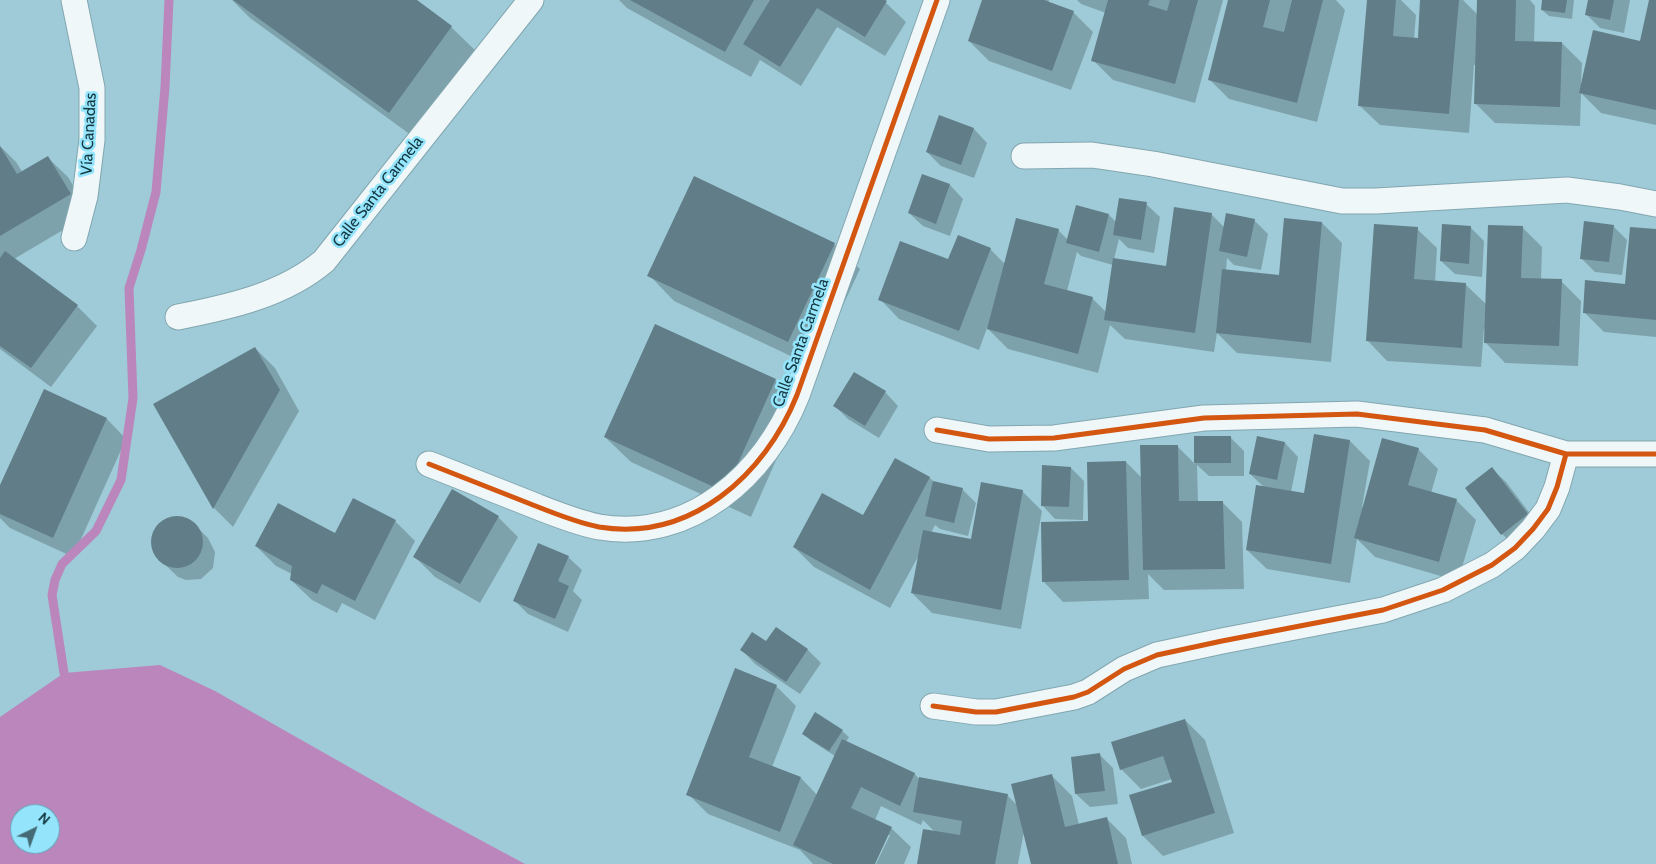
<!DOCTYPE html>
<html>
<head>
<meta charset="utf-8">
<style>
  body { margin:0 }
  #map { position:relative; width:1656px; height:864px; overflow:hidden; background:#9ecbd7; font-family:Cabin,sans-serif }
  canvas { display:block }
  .north { position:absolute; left:10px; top:804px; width:50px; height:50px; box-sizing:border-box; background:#94e5fc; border:1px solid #619fb1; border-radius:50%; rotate:42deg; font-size:14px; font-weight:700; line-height:20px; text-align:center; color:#143740 }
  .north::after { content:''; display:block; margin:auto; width:18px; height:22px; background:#446b75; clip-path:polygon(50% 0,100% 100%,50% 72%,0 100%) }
</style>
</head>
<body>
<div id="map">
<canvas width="1656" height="864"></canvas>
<div class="north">N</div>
</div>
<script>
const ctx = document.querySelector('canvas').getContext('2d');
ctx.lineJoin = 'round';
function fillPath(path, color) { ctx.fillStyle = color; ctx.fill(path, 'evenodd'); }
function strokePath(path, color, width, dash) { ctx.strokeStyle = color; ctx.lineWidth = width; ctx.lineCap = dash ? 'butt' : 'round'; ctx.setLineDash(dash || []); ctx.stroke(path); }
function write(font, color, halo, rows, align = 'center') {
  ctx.font = font + ' Cabin,sans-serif'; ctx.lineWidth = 5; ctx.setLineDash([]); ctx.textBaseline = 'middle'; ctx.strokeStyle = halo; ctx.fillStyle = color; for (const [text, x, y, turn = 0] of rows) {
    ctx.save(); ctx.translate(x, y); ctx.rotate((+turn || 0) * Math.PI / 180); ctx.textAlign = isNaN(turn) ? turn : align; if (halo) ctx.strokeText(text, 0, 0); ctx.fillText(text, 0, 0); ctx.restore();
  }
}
fillPath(new Path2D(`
  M160,665L215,691L432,814L525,864H0V717L64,673ZM20,814H50V844H20Z`), '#bb86bc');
fillPath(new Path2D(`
  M232,0H415L451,27L477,52L415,138L250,18Z
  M619,0H883L906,22L885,56L837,27L801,86L760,60L751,77L627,8Z
  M984,0H1049L1048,3L1073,12L1093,32L1071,90L989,61L969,41Z
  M1077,0H1223L1195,103L1113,80L1093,60L1106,13L1081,4Z
  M1229,0H1336L1345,10L1317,122L1229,99L1209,79Z
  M1368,0H1401L1416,15L1414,39L1419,40L1422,0H1463L1478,15V0H1530L1535,6L1534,43H1562L1582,63L1581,84L1641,42L1650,0H1656V125L1601,113L1581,93L1580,126L1495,123L1475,103L1476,65H1474L1469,133L1380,125L1360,106Z
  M1543,0H1574L1572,19L1549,16L1542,10Z
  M1589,0H1630L1624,33L1600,28L1586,14Z
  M940,117L974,129L987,143L974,178L941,166L927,152Z
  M0,146L16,162L23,173L48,158L68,177L90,214L14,259L77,306L97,326L51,387L0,349Z
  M922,176L950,185L963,199L950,236L923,226L909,213Z
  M1146,204L1160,217L1154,253L1128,248L1119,239L1114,259L1167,267L1211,214L1225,228L1254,220L1268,234L1261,270L1234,265L1227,258L1226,271L1280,276L1322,223L1342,243L1331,362L1237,353L1217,333L1214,352L1125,339L1110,325L1098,373L1008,349L987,328L979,350L899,319L880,299L949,261L990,249L1005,264L1058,230L1068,240L1109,215L1117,223ZM1077,252L1081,256L1113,265L1106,312L1092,298L1067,291Z
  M1613,226L1627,240L1622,275L1595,272L1581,258Z
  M1470,227L1484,241L1482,277L1455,274L1441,261Z
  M1522,227L1542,247L1541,280L1561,281L1581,301L1578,366L1505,363L1486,343V329H1484L1481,367L1387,361L1368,341L1417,229L1437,248L1435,282L1465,284L1487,305Z
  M1656,230V337L1604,332L1584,312L1626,285Z
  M834,244L860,269L814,367L674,301L649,275Z
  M255,348L275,368L299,411L233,527L214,508L155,405Z
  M775,380L800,406L751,517L631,462L605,437Z
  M44,390L107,419L126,439L73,557L10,528L0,518V488Z
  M885,392L898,406L879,438L848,419L835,406Z
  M1195,437H1230L1244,451V476H1209L1197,465L1198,502H1222L1242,522L1244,589L1164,590L1148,574L1149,599L1063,602L1044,582L1089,522L1126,462L1142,478L1177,446L1195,464Z
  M1258,438L1285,443L1298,457L1291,492L1305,494L1350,441L1370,461L1362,507H1364L1418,449L1438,469L1431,493L1456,500L1476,520L1458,581L1375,557L1357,539L1350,583L1267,569L1247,550L1264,487L1250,474Z
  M895,459L930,478L934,482L962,489L976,503L968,536L940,529L935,525L931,533L972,540L1022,491L1042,511L1021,629L932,613L912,593L919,555L890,608L814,567L794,547L864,517Z
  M1071,468L1084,481L1083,520L1055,519L1042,505Z
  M1492,469L1506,482L1541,528L1516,547L1502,534Z
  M178,517L194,524L208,538L215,552L213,568L201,579L186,580L178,577L158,558L154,550L152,543L153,535L157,528L170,518Z
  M498,517L518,537L480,603L435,577L415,557Z
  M395,521L415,541L375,620L342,603L337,613L312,600L291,580L292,574L276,566L256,546L336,534Z
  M568,557L582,570L573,591L582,600L568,632L528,614L515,601Z
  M776,629L808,650L821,663L800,694L755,664L742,650L766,643Z
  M776,686L796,706L772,767L801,778L817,795L835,756L810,740L803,733L842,731L849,737L846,742L915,774L919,779L1007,795L1018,806L1052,776L1072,796L1079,825L1106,818L1126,838L1132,864H1032L1024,831L1018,864H918L935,832L923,820L921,825L881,806L875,820L891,828L911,847L904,864H876L890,835H887L873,864H813L800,850L708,814L688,794Z
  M1185,720L1205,740L1234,833L1163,856L1143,836L1130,796L1173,783L1172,779L1141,789L1121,769Z
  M1100,755L1113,768L1118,804L1090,807L1076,794Z`), '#0003');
strokePath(new Path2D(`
  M64,673L52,595L55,580L62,564L96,531L121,480L133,398L129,288L141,250L156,192L165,87L169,0`), '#bb86bc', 9);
fillPath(new Path2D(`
  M233,0H417L452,26L389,113Z
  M630,0H754L725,52Z
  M770,0H885L887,1L865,37L817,8L780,67L743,44Z
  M982,0H1044L1074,11L1052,71L968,41Z
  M1108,0H1150L1148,5L1167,11L1170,0H1198L1175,84L1091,61Z
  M1228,0H1270L1263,27L1284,32L1292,0H1323L1297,103L1208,80Z
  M1367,0H1396L1393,36L1418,38L1420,0H1459L1449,114L1358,106Z
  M1477,0H1516L1515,41L1562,42L1560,107L1474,104Z
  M1542,0H1567L1565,13L1541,10Z
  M1588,0H1614L1610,20L1585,15Z
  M1649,0H1656V110L1579,93L1593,30L1640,41Z
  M939,115L974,128L961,165L926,152Z
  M0,146L17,174L48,156L71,194L0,236Z
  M922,174L950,184L936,224L908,213Z
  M694,176L835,243L788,342L647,276Z
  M1119,198L1147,202L1141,240L1113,235Z
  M1076,205L1109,214L1099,252L1066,243Z
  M1174,207L1212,213L1195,333L1104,320L1113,258L1166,266Z
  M1226,213L1255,219L1247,257L1219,251Z
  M1016,218L1059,229L1044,284L1093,297L1078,354L987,329Z
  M1284,218L1322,222L1311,343L1216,333L1222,269L1279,275Z
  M1584,221L1614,225L1609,262L1580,259Z
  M1374,224L1418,227L1414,279L1466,283L1462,348L1366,341Z
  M1442,224L1471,226L1469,264L1440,261Z
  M1488,225L1523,226L1521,278L1562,279L1559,346L1484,343Z
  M1630,227L1656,229V320L1583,313L1585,280L1625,284Z
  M958,235L991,248L959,331L878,300L900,241L948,259Z
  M5,251L78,305L31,368L0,346V258Z
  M655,324L776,379L725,492L604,437Z
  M255,347L280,390L213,509L153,404Z
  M854,372L886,391L865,426L833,406Z
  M44,389L107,418L53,538L0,514V485Z
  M1314,434L1350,440L1331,564L1246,550L1256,485L1304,493Z
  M1194,436H1231V463H1194Z
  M1257,436L1285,442L1277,480L1249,474Z
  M1382,438L1419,448L1408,485L1457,499L1439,562L1354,538Z
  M1140,445H1178L1179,501H1223L1225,569L1143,570Z
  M895,458L930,477L870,590L793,547L822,493L863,515Z
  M1126,461L1129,580L1042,582L1041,522L1088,521L1087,462Z
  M1042,465L1071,467L1069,507L1041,506Z
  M1492,467L1528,514L1501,535L1465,488Z
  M933,481L963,488L954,523L925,516Z
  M981,482L1023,490L1001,610L911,593L923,530L971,539Z
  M452,489L499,516L460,584L413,557Z
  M353,498L396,520L355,601L322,584L317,594L290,580L292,566L255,546L278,503L335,533Z
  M151 542a26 26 0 1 1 52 0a26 26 0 1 1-52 0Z
  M538,543L569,556L558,581L569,586L555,619L513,601Z
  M776,627L808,649L786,682L740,650L752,632L766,641Z
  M735,668L777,685L749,757L801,777L780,832L686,795Z
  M815,712L843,730L829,751L802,734Z
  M1185,719L1215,813L1142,836L1129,795L1172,782L1163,756L1120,770L1111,742Z
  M842,739L915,773L900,806L861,787L851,808L892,827L875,864H833L793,845Z
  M1100,753L1105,791L1075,794L1071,757Z
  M1052,774L1065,827L1107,817L1118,864H1031L1011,784Z
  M919,777L1008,794L995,864H917L923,829L960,835L962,821L913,812Z`), '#607d88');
const minor = new Path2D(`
  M74,0L92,88V140L85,196L74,238
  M1024,156L1092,155L1153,164L1342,201H1376L1567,190L1620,197L1656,204
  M178,317C229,307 284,295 324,261L531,0
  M937,430L989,439L1054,438L1204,418L1357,414L1485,430L1566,454H1656
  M429,464C462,477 495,490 528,503C551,512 574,522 599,527C691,542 765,475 797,395L937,0
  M933,706L976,712H996L1074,697L1088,692L1124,669L1157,655L1222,641L1383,610L1443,590L1492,565L1515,548L1533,529L1548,509L1557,487L1566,454`);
strokePath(minor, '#82a6b0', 27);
strokePath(minor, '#f0f7f9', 25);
strokePath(new Path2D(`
  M937,430L989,439L1054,438L1204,418L1357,414L1485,430L1566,454H1656
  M429,464C462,477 495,490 528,503C551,512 574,522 599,527C691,542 765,475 797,395L937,0
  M933,706L976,712H996L1074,697L1088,692L1124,669L1157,655L1222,641L1383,610L1443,590L1492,565L1515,548L1533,529L1548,509L1557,487L1566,454`), '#d35611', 5);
write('16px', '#143740', '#94e5fc', [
  ["Vía Canadas",89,134,-87],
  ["Calle Santa Carmela",378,192,-52],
  ["Calle Santa Carmela",801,343,-70]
]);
</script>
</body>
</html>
